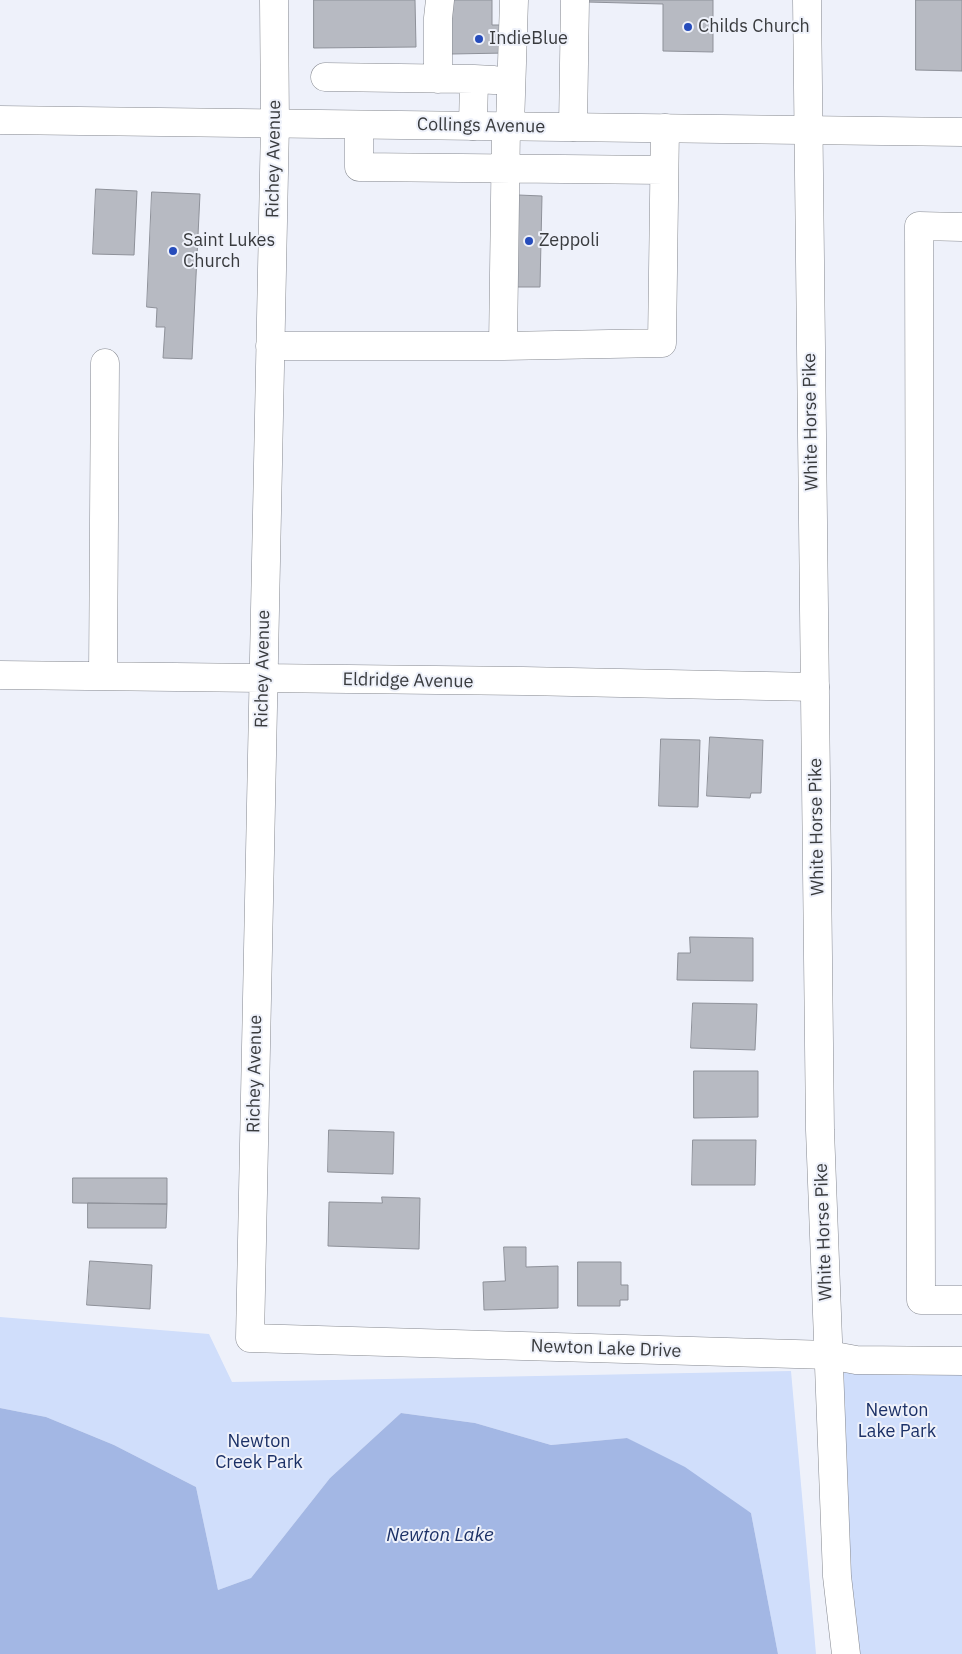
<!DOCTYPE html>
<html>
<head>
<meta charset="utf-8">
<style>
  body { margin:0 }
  canvas { display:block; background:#eef1fa }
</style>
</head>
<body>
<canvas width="962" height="1654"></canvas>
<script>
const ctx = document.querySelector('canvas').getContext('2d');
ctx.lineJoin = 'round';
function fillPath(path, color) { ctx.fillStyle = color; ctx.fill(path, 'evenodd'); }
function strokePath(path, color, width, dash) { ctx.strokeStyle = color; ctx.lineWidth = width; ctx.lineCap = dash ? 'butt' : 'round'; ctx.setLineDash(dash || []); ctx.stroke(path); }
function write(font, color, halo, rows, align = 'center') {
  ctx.font = font + ' "IBM Plex Sans",sans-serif'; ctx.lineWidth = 4; ctx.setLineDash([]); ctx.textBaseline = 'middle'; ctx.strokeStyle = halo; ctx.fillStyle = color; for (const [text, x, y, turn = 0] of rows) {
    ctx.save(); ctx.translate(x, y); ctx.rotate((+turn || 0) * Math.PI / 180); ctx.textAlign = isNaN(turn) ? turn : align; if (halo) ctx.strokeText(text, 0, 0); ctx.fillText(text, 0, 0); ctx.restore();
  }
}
fillPath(new Path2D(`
  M0,1317L209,1334L232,1382L791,1371L816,1654H778L751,1513L627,1438L551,1445L475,1423L401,1413L330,1478L251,1578L218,1590L196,1487L114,1445L46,1417L0,1408Z
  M829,1355L962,1358V1654H846Z`), '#d0defb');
fillPath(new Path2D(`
  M0,1408L46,1417L114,1445L196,1487L218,1590L251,1578L330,1478L401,1413L475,1423L551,1445L627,1438L685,1467L751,1513L778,1654H0Z`), '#a3b7e4');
const building = new Path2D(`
  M314,0H415L416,47L314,48Z
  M451,0H492V25H506V53L452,54Z
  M587,0H713V52L663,51V4L587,2Z
  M916,0H962V71L916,70Z
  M96,189L137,191L134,255L93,254Z
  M152,192L200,194L192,359L163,358L165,327H156L157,308L147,307Z
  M518,195L542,196L540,287H516Z
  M710,737L763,740L761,793H751L750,798L707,796Z
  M661,739L700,740L698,807L659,806Z
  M690,937L753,938V981L677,980L678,953H690Z
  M693,1003L757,1004L755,1050L691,1048Z
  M694,1071H758V1117L694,1118Z
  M329,1130L394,1132L393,1174L328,1172Z
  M693,1140H756L755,1185H692Z
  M73,1178H167V1204L73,1203Z
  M382,1197L420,1198L419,1249L328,1246L329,1202L382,1203Z
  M88,1203L167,1204L166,1228H88Z
  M504,1247H526V1267L558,1266V1308L484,1310L483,1282L505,1281Z
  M90,1261L152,1265L150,1309L87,1305Z
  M578,1262H621V1285H628V1300H620V1306H578Z`);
fillPath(building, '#b7bac2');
strokePath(building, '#8e9199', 1);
const minor = new Path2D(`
  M274,0L275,124L250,1338L829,1355L856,1360L962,1361
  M325,77L474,79
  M438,79V18L440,0
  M359,125V167L664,170
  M473,126L474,79L494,80
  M510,126L514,0
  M506,127L503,346L662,343L665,128
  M573,127L575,0
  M962,227L919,226L921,1300H962
  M270,346H503
  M0,675L523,681L815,687
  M103,676L105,363`);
const major = new Path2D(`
  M0,120L962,132`);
const highway = new Path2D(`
  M807,0L820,1130L837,1576L846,1654`);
strokePath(minor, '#868990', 29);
strokePath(major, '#868990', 29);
strokePath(highway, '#868990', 29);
strokePath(minor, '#fff', 28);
strokePath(major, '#fff', 28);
strokePath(highway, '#fff', 28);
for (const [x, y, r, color] of [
  [688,27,5,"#264cbb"],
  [479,39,5,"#264cbb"],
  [529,241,5,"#264cbb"],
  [173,251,5,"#264cbb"]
]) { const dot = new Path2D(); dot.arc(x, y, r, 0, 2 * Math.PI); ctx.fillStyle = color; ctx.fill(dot); strokePath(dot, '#eef1fa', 2); }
write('18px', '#393b3e', '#eef1fa', [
  ["Childs Church",698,27],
  ["IndieBlue",489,39],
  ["Saint Lukes",183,241],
  ["Church",183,262],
  ["Zeppoli",539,241]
], 'left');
write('18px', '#393b3e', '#eef1fa', [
  ["Collings Avenue",481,126,1],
  ["Richey Avenue",274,159,-89],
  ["White Horse Pike",811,422,-91],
  ["Richey Avenue",263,669,-89],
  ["Eldridge Avenue",408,681,1],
  ["White Horse Pike",817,827,-91],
  ["Richey Avenue",255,1074,-89],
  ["White Horse Pike",824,1232,-92],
  ["Newton Lake Drive",606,1349,2]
]);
write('18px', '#1c3167', '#eef1fa', [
  ["Newton",897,1411],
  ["Lake Park",897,1432],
  ["Newton",259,1442],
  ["Creek Park",259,1463]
]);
write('italic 19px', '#1c3166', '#eef1fa', [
  ["Newton Lake",440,1536]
]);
</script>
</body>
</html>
